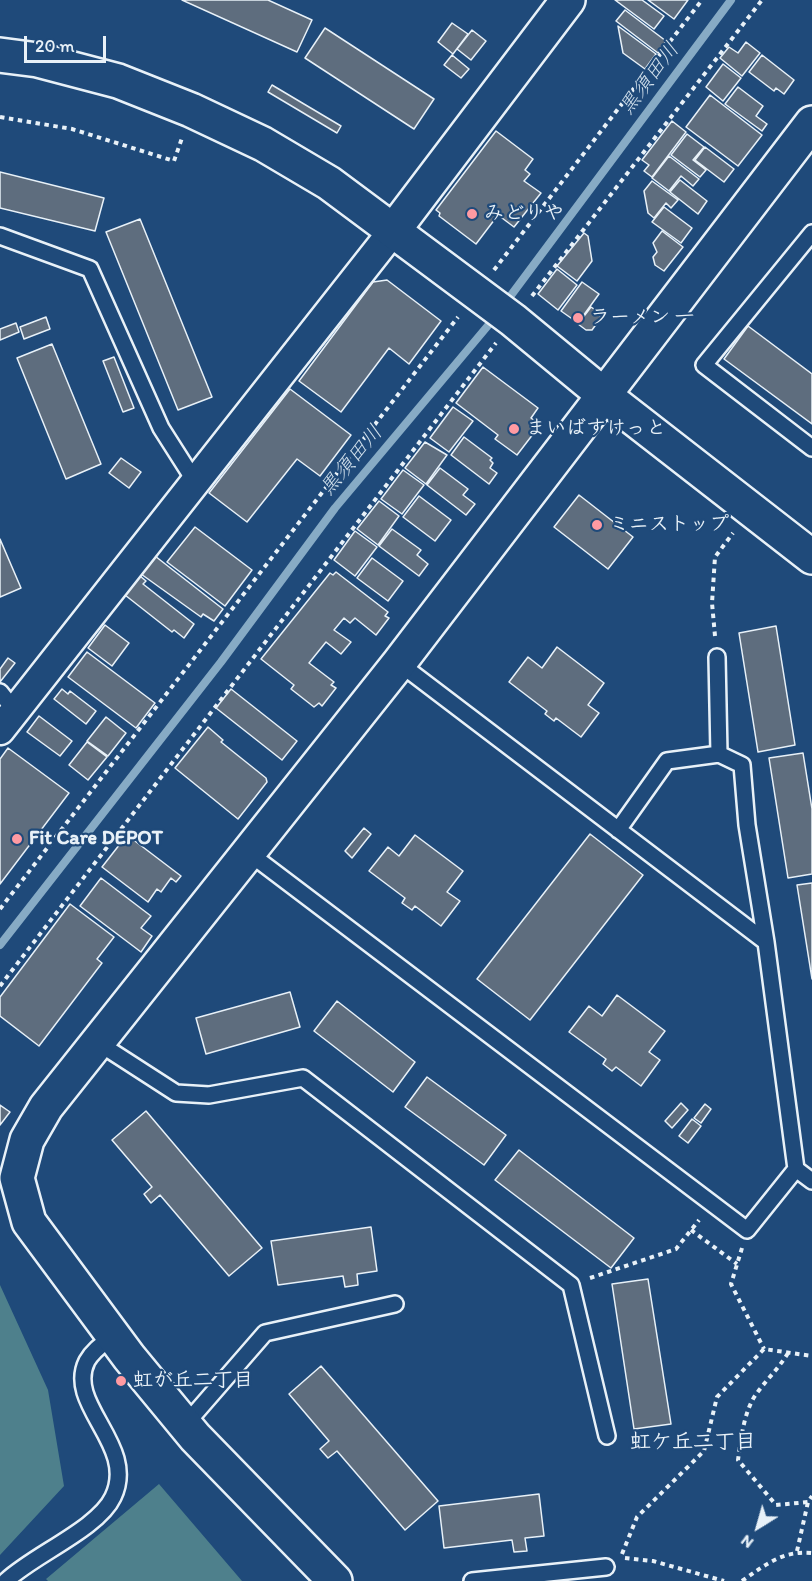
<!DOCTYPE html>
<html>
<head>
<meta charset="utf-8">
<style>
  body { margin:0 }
  #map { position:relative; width:812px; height:1581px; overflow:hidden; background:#1f4a7a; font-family:Itim,sans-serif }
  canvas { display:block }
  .north { position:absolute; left:728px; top:1497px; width:60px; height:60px; -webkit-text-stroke:4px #1f4a7a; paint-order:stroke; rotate:217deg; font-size:16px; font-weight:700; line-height:24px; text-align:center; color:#e8f1f8 }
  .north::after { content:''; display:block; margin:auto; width:21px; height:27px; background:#e8f1f8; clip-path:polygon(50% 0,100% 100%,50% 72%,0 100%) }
  .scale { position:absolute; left:24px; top:36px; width:82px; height:27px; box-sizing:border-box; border:3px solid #e8f1f8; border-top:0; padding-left:8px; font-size:18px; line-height:21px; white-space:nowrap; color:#e8f1f8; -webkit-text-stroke:4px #1f4a7a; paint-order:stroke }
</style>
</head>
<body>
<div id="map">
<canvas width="812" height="1581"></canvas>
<div class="north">N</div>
<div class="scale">20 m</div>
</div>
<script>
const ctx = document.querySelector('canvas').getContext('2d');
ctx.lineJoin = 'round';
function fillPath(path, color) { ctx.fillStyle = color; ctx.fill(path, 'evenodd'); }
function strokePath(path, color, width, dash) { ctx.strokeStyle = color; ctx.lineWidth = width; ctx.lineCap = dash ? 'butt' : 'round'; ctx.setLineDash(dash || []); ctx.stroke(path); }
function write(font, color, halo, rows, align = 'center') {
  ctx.font = font + ' Itim,"Klee One",sans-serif'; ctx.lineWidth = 4.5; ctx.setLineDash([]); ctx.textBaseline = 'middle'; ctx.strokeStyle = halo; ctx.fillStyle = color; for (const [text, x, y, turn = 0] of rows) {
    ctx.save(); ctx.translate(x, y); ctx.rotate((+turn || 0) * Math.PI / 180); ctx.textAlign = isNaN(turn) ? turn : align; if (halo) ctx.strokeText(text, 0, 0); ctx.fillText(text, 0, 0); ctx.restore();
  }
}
fillPath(new Path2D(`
  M0,1285L48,1390L64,1486L0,1555Z
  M159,1484L242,1581H48L46,1579Z`), '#4e808c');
strokePath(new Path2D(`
  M503,306L731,0
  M0,945L221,662L335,508L496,316`), '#87abc5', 8);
const building = new Path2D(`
  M182,0H268L312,20L297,52Z
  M615,0H642L664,16L654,29Z
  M648,0H688L674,19Z
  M625,10L666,41L658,53L616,21Z
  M452,23L468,34L453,54L438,42Z
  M618,26L656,54L645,69L623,53Z
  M325,28L434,99L414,129L305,58Z
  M472,30L486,41L471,60L457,49Z
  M746,42L760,53L742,76L720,58L729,47L738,53Z
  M452,55L469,69L461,78L444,65Z
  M762,55L794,80L784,94L776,88L774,91L749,72Z
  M723,64L741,78L723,101L706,87Z
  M272,85L341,126L337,133L268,92Z
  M738,87L763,106L756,116L767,124L762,131L725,104Z
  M710,95L762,135L738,166L686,127Z
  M672,121L686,132L652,177L644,171L649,165L642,160Z
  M496,131L533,159L525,170L530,174L524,181L541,193L514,227L498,215L476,244L439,216L440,213L436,210Z
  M687,134L704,147L693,160L706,170L700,177L671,155Z
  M705,147L734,169L724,182L695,160Z
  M669,156L699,179L693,186L681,176L669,191L652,178Z
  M0,172L104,198L95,231L0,208Z
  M680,180L707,201L698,214L670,192Z
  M652,181L678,200L671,208L666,203L654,218L648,213L644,191Z
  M664,207L692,228L681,243L652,222Z
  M140,219L212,397L178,410L106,232Z
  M662,231L683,247L664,271L655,265L653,257L657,252L653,243Z
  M584,233L588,236L592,261L577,281L557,266Z
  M557,269L577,285L558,310L538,294Z
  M387,280L441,321L409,364L389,348L341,412L299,381L373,282Z
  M582,282L599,294L578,323L561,311Z
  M591,307L601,314L600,319L592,330H586L578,324Z
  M46,317L50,329L24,339L20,327Z
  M16,323L19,332L0,340V329Z
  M748,326L812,374V424L724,359Z
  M52,344L101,464L66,479L17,358Z
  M114,357L134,408L123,412L103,361Z
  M483,367L538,408L531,418L540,425L517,455L495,439L498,435L456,403Z
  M290,389L351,435L320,476L297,459L247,522L209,493Z
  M453,407L473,421L449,452L430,438Z
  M464,437L492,458L490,460L493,463L490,468L497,473L489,484L451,455Z
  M425,442L447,455L426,484L405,468Z
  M121,458L141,472L129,488L109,473Z
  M440,468L468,489L463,495L475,504L466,515L427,485Z
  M403,470L424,485L402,514L381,499Z
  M579,495L633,537L608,569L554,527Z
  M419,496L451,520L435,541L403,517Z
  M379,501L399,516L378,545L357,529Z
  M195,527L252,570L225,606L167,562Z
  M392,529L421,550L417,555L428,564L419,576L379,546Z
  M355,531L377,547L355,576L334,560Z
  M0,539L21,588L0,597Z
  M155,556L223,609L214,621L203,614L201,617L141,574Z
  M372,558L403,581L388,601L357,578Z
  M336,572L388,612L385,616L389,618L376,635L355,618L350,623L344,618L334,630L351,642L341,654L326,642L309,663L334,682L331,685L336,688L322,706L319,703L314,707L291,689L294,685L261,659L330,573L333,575Z
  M140,576L146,581L143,584L194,624L184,638L174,630L172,632L125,595Z
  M105,625L129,643L112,666L88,648Z
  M776,626L795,745L758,752L739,633Z
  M557,647L604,683L588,705L599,713L581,737L556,718L554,721L545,714L547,711L509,682L528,657L542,668Z
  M87,652L155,703L136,728L68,677Z
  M8,658L15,663L0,682V669Z
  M62,689L68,694L70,691L96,711L86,724L54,699Z
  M231,689L297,741L282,760L216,708Z
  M39,716L72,741L60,756L27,732Z
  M106,717L126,733L108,756L87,741Z
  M208,727L223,740L221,742L266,778L267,782L238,819L175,768Z
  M87,742L107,757L88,780L69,765Z
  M8,748L69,793L0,884V759Z
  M803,753L812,809V874L788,878L769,758Z
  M364,828L371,834L352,858L345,851Z
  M590,834L643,875L530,1020L477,979Z
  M127,835L181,876L176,882L171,878L161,892L157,889L148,902L102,867Z
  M415,835L463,871L447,892L460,901L441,926L415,906L412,910L402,903L405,898L369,871L388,847L399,856Z
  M101,878L151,916L141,928L152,936L141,952L80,906Z
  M812,883V979L797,885Z
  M70,904L114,937L97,959L102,963L39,1046L0,1016V997Z
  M290,992L300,1027L206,1054L196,1018Z
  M617,995L665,1031L649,1052L660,1060L641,1086L616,1067L612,1071L603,1064L606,1059L569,1032L589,1006L602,1016Z
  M337,1001L415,1062L393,1092L314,1031Z
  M427,1077L506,1135L484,1165L405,1107Z
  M681,1103L688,1110L672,1128L665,1121Z
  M705,1104L711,1109L701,1123L694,1118Z
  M0,1105L10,1112L0,1125Z
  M146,1111L262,1248L229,1276L160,1195L151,1203L144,1194L152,1187L112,1140Z
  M692,1119L701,1126L688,1143L679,1136Z
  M519,1150L634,1238L611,1268L495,1180Z
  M371,1227L377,1271L357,1274L358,1285L345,1287L343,1276L278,1285L271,1241Z
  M648,1279L671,1424L634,1429L612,1284Z
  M321,1366L438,1501L405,1530L337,1451L328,1458L320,1449L329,1441L289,1394Z
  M539,1494L544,1536L525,1538L527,1551L514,1552L512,1540L444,1548L439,1506Z`);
fillPath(building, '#5e6d7e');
strokePath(building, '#e8f1f8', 1.5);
const lane = new Path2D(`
  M812,233L704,365L812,448
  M0,236L90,269L161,428L196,483
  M717,657L719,754
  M399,663L766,942
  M0,692L15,711
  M618,830L667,761L719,754L742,765L747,825L766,942L796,1169L812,1181
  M249,853L747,1230L796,1169
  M97,1042L176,1093L209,1095L303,1078L571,1285L607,1436
  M185,1425L265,1333L395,1304
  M6,1581C33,1555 98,1529 113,1497C138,1445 65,1405 87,1361C93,1350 104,1343 113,1336
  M472,1581L606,1567`);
const street = new Path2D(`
  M0,730L393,231`);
const secondary = new Path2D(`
  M0,55L38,60L118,81L191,110L263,144L329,183L513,320L605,396L812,557
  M393,231L568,0
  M335,1581L195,1437L129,1357L29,1222L17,1178L27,1140L46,1107L399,663L812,123`);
strokePath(lane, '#e8f1f8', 20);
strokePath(street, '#e8f1f8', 33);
strokePath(secondary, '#e8f1f8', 38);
strokePath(new Path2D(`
  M0,117L72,129L174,161L182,138
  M494,270L702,0
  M532,296L762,0
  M715,636L712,603L715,557L733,533
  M0,909L458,317
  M0,986L496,343
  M691,1230L737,1264
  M742,1248L731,1284L764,1349
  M590,1278L676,1249L699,1220
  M788,1353C779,1368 767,1379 757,1393C744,1410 741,1439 738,1460L776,1505L808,1502
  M797,1551L808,1502L812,1496
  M622,1554L637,1517L704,1451L717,1397L764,1349L812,1356
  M625,1558L653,1561L724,1581
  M742,1581C765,1565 783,1550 812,1553`), '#e8f1f8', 4, [4.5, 4.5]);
strokePath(lane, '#1f4a7a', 15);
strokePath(street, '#1f4a7a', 28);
strokePath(secondary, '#1f4a7a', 33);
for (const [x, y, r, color] of [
  [472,214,6,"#ff9aa2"],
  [578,318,6,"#ff9aa2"],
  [514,429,6,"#ff9aa2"],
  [597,525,6,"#ff9aa2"],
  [17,839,6,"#ff9aa2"],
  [121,1381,6,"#ff9aa2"]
]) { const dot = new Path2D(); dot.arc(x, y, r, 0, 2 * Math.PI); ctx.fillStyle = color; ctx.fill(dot); strokePath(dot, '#1f4a7a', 2); }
write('bold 20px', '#e8f1f8', '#1f4a7a', [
  ["みどりや",484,214],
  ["ラーメン 一",590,318],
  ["まいばすけっと",526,429],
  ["ミニストップ",609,525],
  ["Fit Care DEPOT",29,839],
  ["虹が丘二丁目",133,1381]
], 'left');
write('italic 21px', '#d0dfeb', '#1f4a7a', [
  ["黒須田川",650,79,-53],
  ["黒須田川",352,461,-50]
]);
write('bold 21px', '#e8f1f8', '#1f4a7a', [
  ["虹ケ丘二丁目",693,1443]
]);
</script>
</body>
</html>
